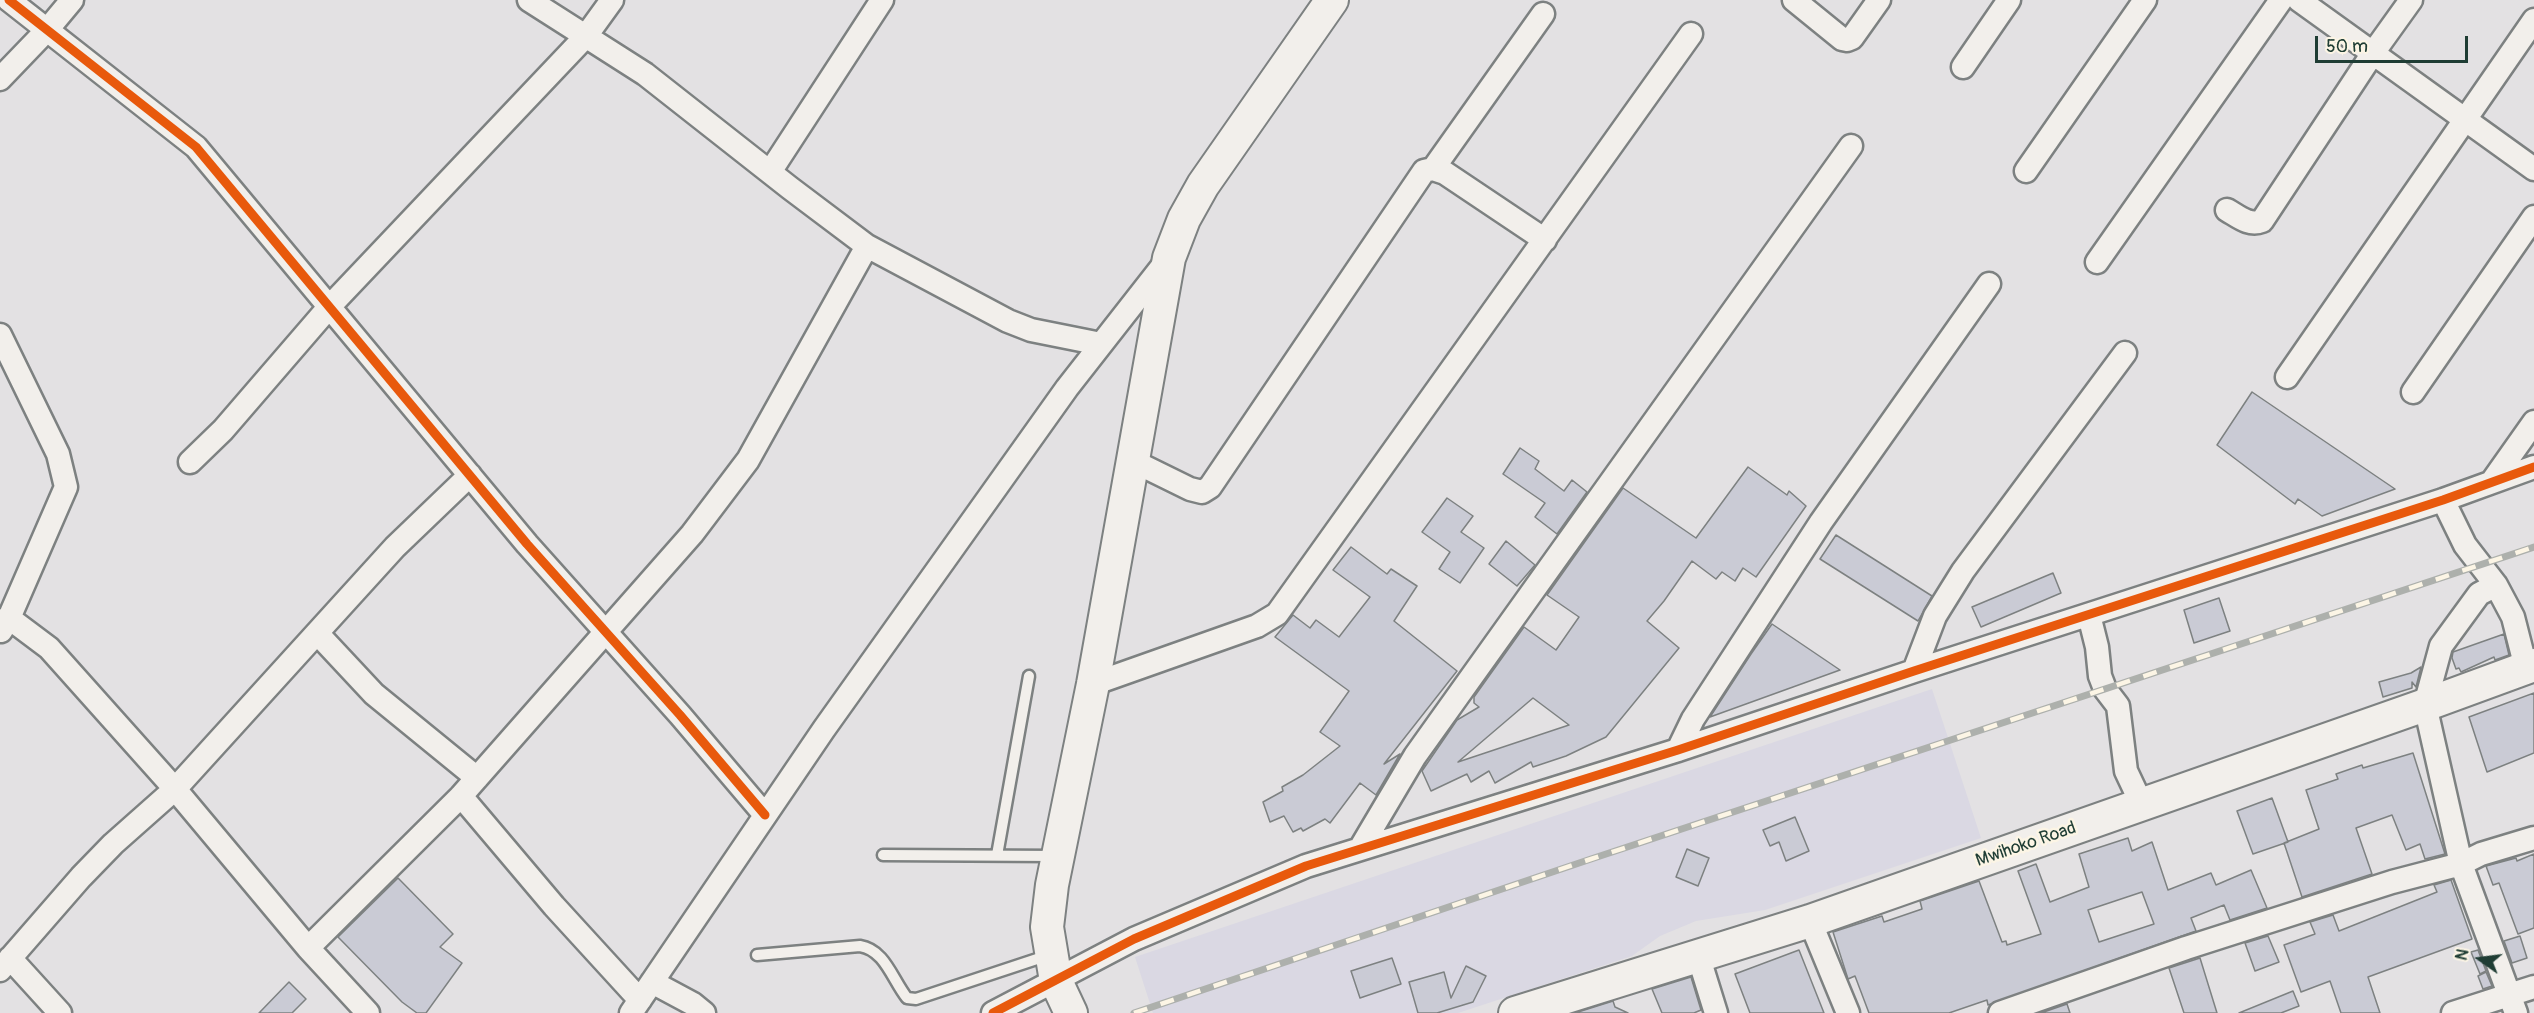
<!DOCTYPE html>
<html>
<head>
<meta charset="utf-8">
<style>
  body { margin:0 }
  #map { position:relative; width:2534px; height:1013px; overflow:hidden; background:#e3e1e3; font-family:Pangolin,sans-serif }
  canvas { display:block }
  .north { position:absolute; left:2450px; top:929px; width:60px; height:60px; -webkit-text-stroke:4px #fcf5e5; paint-order:stroke; rotate:284deg; font-size:16px; font-weight:700; line-height:24px; text-align:center; color:#1f3d34 }
  .north::after { content:''; display:block; margin:auto; width:21px; height:27px; background:#1f3d34; clip-path:polygon(50% 0,100% 100%,50% 72%,0 100%) }
  .scale { position:absolute; left:2315px; top:36px; width:153px; height:27px; box-sizing:border-box; border:3px solid #1f3d34; border-top:0; padding-left:8px; font-size:18px; line-height:21px; white-space:nowrap; color:#1f3d34; -webkit-text-stroke:4px #fcf5e5; paint-order:stroke }
</style>
</head>
<body>
<div id="map">
<canvas width="2534" height="1013"></canvas>
<div class="north">N</div>
<div class="scale">50 m</div>
</div>
<script>
const ctx = document.querySelector('canvas').getContext('2d');
ctx.lineJoin = 'round';
function fillPath(path, color) { ctx.fillStyle = color; ctx.fill(path, 'evenodd'); }
function strokePath(path, color, width, dash) { ctx.strokeStyle = color; ctx.lineWidth = width; ctx.lineCap = dash ? 'butt' : 'round'; ctx.setLineDash(dash || []); ctx.stroke(path); }
function write(font, color, halo, rows, align = 'center') {
  ctx.font = font + ' Pangolin,sans-serif'; ctx.lineWidth = 5; ctx.setLineDash([]); ctx.textBaseline = 'middle'; ctx.strokeStyle = halo; ctx.fillStyle = color; for (const [text, x, y, turn = 0] of rows) {
    ctx.save(); ctx.translate(x, y); ctx.rotate((+turn || 0) * Math.PI / 180); ctx.textAlign = isNaN(turn) ? turn : align; if (halo) ctx.strokeText(text, 0, 0); ctx.fillText(text, 0, 0); ctx.restore();
  }
}
fillPath(new Path2D(`
  M1932,689L1981,838L1765,910L1696,921L1660,936L1632,956L1458,1013H1153L1135,957Z`), '#dad8e3');
const building = new Path2D(`
  M2252,392L2395,489L2322,516L2298,499L2295,504L2217,445Z
  M1520,448L1539,461L1535,469L1564,491L1572,480L1587,492L1557,534L1535,517L1545,503L1503,474Z
  M1748,467L1787,495L1789,491L1806,506L1756,577L1743,568L1735,581L1722,572L1716,579L1692,561L1664,601L1647,621L1679,648L1606,737L1566,756L1533,767L1531,762L1495,783L1489,771L1471,782L1467,774L1431,791L1422,771L1457,720L1479,707L1474,703V697L1524,627L1556,650L1579,617L1547,595L1623,488L1696,538ZM1533,698L1569,725L1458,762Z
  M1447,498L1473,516L1461,532L1484,548L1460,583L1439,569L1450,552L1422,532Z
  M1836,535L1932,596L1918,621L1820,559Z
  M1506,541L1535,565L1517,586L1489,564Z
  M1351,547L1387,574L1391,569L1417,586L1394,621L1457,671L1384,764L1400,754L1376,795L1360,783L1330,823L1325,819L1303,831L1301,828L1293,832L1284,816L1270,822L1263,802L1283,791L1282,787L1303,775L1340,746L1320,732L1349,691L1275,637L1293,615L1310,628L1316,620L1339,637L1370,597L1333,570Z
  M2053,573L2061,593L1981,627L1972,607Z
  M2219,598L2230,631L2194,643L2184,610Z
  M1772,624L1840,670L1710,717L1751,654Z
  M2504,634L2509,655L2495,660L2494,657L2461,672L2459,668L2456,669L2452,658L2453,652Z
  M2421,667L2416,687L2412,682V688L2383,697L2379,682L2411,673Z
  M2534,693V753L2487,772L2469,717Z
  M2413,753L2445,854L2425,859L2420,844L2406,850L2392,815L2356,828L2372,874L2302,897L2284,843L2319,829L2306,790L2338,779L2336,774L2362,765L2363,768Z
  M2272,798L2288,842L2253,854L2237,811Z
  M1795,817L1809,851L1786,861L1779,842L1770,846L1763,830Z
  M2128,838L2132,851L2152,842L2168,890L2211,873L2216,885L2251,870L2267,908L2230,920L2224,905L2191,918L2196,931L1988,1005L1987,1000L1949,1013H1869L1855,976L1848,979L1833,932L1882,916L1884,922L1922,909L1920,901L1979,881L2002,942L2006,941L2007,945L2041,934L2018,871L2036,864L2050,902L2089,887L2079,854ZM2142,892L2154,924L2099,942L2088,910Z
  M1687,849L1709,858L1698,886L1676,877Z
  M2534,854V928L2518,934L2499,883L2493,885L2486,866L2516,858L2517,861Z
  M398,878L453,934L440,947L462,963L426,1013H417L402,1002L338,937Z
  M2451,880L2472,939L2368,977L2380,1013H2341L2330,981L2301,992L2284,945L2315,934L2310,922L2333,915L2339,931L2437,892L2434,885Z
  M2268,936L2279,962L2255,971L2245,943Z
  M2520,936L2527,958L2512,963L2504,941Z
  M1799,950L1824,1013H1750L1735,974Z
  M2478,950L2486,971L2480,974L2471,952Z
  M1392,958L1401,984L1360,998L1351,971Z
  M2200,958L2217,1013H2184L2169,968Z
  M1466,966L1486,976L1473,1002L1437,1013H1418L1409,982L1444,972L1451,998Z
  M2486,972L2492,986L2483,989L2478,976Z
  M1691,977L1701,1010L1694,1013H1662L1652,989Z
  M289,982L306,999L292,1013H259Z
  M2293,991L2299,1006L2281,1013H2239Z
  M1613,1001L1615,1007L1628,1013H1575Z
  M2067,1004L2070,1013H2041Z`);
fillPath(building, '#cacbd5');
strokePath(building, '#7d8181', 1.5);
const lane = new Path2D(`
  M883,855L1056,856
  M997,855L1029,676
  M757,955L860,946C885,950 892,979 907,998L916,999L1049,955`);
const street = new Path2D(`
  M9,0L196,147L527,544L680,715L765,815
  M529,0L645,74L790,188L867,246L1008,321L1031,330L1101,344
  M1794,0L1842,39L1847,40L1852,38L1879,0
  M2299,0L2534,169
  M1963,67L2009,0
  M0,79L47,30L72,0
  M1433,169L1543,14
  M2026,171L2145,0
  M770,172L882,0
  M2227,210C2239,217 2249,226 2262,221L2373,53L2411,0
  M2097,262L2281,0
  M0,335L58,454L66,487L9,618L1,631
  M2287,377L2534,20
  M2413,392L2534,217
  M1133,461L1190,489L1202,492L1210,487L1424,171L1433,169L1445,173L1545,240
  M190,462L223,430L330,306L586,36L612,0
  M2493,480L2534,422
  M2443,500L2465,545L2496,585L2513,617L2526,668
  M2496,585L2479,594L2441,646L2425,705L2461,864L2516,1013
  M2089,615L2097,647L2100,676L2105,689L2118,706L2126,771L2142,805
  M0,621L9,618L49,648L175,789L308,948L368,1013
  M317,633L374,694L477,778
  M1914,671L1935,616L1963,571L2125,353
  M1093,684L1257,626L1277,614L1691,34
  M1678,750L1693,719L1821,522L1989,284
  M461,796L554,906L640,1000
  M1361,847L1415,756L1851,146
  M1810,921L1848,1013
  M308,948L461,796L692,534L748,460L867,246
  M1698,955L1716,1013
  M10,958L60,1013
  M0,970L81,877L113,844L175,789L395,547L470,475
  M652,982L693,1004L704,1013
  M631,1013L824,729L1067,388L1168,259
  M993,1013L1134,939L1306,866L1678,750L1914,671L2443,500L2534,467
  M2000,1013L2186,948L2392,882L2461,864L2481,854L2534,838
  M2453,1013L2534,987`);
const secondary = new Path2D(`
  M1071,1013L1056,981L1047,927L1052,885L1093,684L1169,258L1184,219L1203,185L1332,0
  M1515,1013L1810,921L2425,705L2534,665`);
strokePath(lane, '#7d8181', 15);
strokePath(street, '#7d8181', 27);
strokePath(secondary, '#7d8181', 36);
strokePath(lane, '#f2efeb', 10);
strokePath(street, '#f2efeb', 22);
strokePath(secondary, '#f2efeb', 32);
const rail = new Path2D(`
  M1134,1013L1591,859L2534,547`);
strokePath(rail, '#adb0ac', 7);
strokePath(rail, '#fcf5e5', 4.5, [14]);
strokePath(new Path2D(`
  M9,0L196,147L527,544L680,715L765,815
  M993,1013L1134,939L1306,866L1678,750L1914,671L2443,500L2534,467`), '#e8590c', 9);
write('18px', '#1f3d34', '#fcf5e5', [
  ["Mwihoko Road",2026,845,-19]
]);
</script>
</body>
</html>
